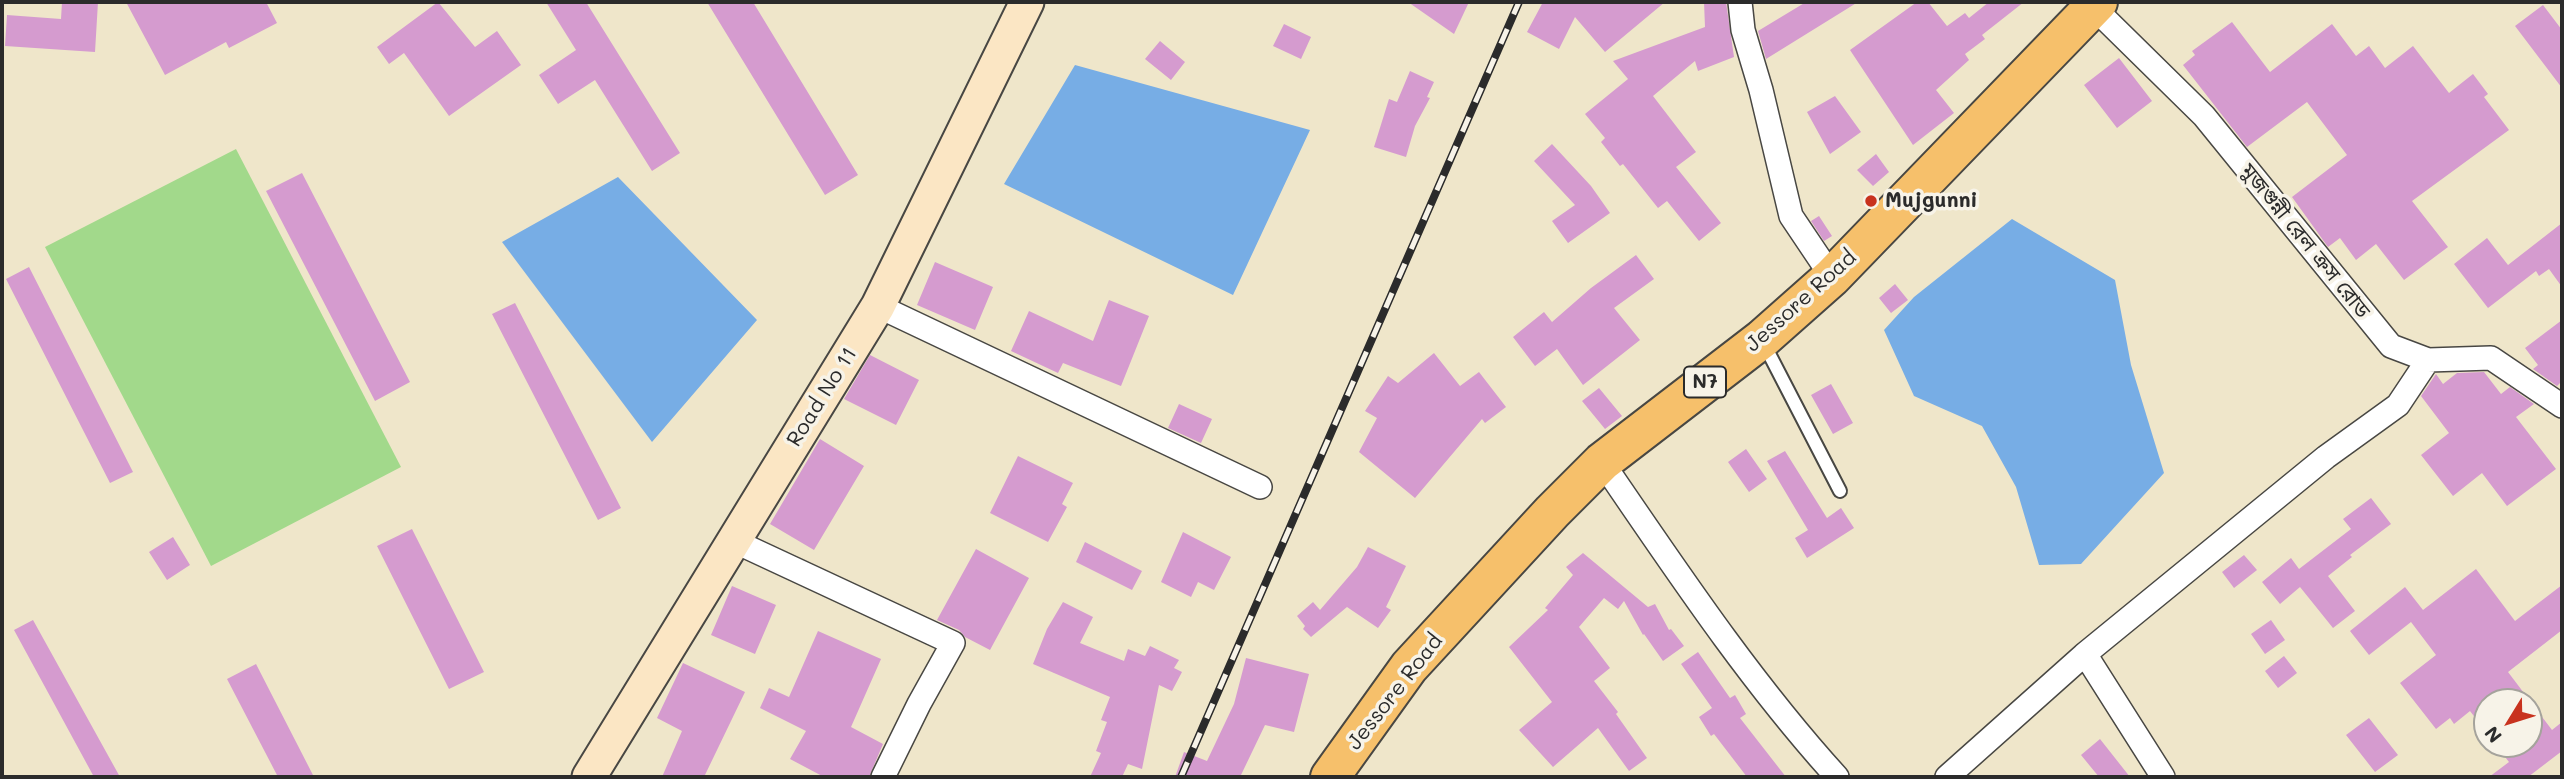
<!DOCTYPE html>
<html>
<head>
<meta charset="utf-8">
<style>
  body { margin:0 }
  #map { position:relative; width:2564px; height:779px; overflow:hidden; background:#efe6ca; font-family:Mali,sans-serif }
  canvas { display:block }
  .frame { position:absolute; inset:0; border:4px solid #2b2b2b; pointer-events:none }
  .north { position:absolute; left:2473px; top:688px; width:70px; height:70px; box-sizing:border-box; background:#f7f3e8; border:2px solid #a5a39c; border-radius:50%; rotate:232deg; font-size:19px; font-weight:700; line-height:28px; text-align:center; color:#2b2b2b }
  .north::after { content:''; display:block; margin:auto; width:24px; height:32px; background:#c8321e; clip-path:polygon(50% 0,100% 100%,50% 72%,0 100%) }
</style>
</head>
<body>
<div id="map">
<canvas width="2564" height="779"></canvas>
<div class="frame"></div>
<div class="north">N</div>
</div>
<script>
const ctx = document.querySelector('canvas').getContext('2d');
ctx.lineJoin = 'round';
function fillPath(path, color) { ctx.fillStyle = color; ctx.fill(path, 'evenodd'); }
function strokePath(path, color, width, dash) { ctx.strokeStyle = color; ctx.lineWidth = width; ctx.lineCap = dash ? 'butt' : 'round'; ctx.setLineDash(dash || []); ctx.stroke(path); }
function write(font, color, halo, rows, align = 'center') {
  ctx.font = font + ' Mali,"Noto Sans Bengali",sans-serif'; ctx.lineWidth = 7; ctx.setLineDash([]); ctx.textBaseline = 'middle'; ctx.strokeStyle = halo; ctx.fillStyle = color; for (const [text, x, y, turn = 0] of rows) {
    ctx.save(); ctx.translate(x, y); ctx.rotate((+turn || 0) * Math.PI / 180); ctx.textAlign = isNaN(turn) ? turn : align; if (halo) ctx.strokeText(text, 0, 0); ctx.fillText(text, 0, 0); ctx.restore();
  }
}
fillPath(new Path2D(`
  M236,149L401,467L211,566L45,247Z`), '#a2d98b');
fillPath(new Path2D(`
  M1075,65L1310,130L1233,295L1004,184Z
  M618,177L757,320L652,442L502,242Z
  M2012,219L2115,280L2131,365L2164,473L2081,564L2039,565L2016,487L1982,426L1914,396L1884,330L1914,297Z`), '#77ade5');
fillPath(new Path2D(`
  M62,2H98L95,52L5,46L7,15L61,19Z
  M126,2H266L277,23L229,48L226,42L165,75Z
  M438,2L475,47L497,31L521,65L449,116L404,53L389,64L377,47Z
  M546,2H586L680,153L652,171L595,80L558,104L539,75L576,50Z
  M707,2H753L858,175L825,195Z
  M1408,2H1469L1454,34Z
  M1543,2H1665L1605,52L1575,17L1559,49L1527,32Z
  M1704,2H1726L1734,57L1698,71L1695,61L1653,96L1696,152L1676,167L1721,223L1699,241L1667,201L1658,208L1623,164L1620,166L1601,142L1605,138L1585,114L1628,79L1613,61L1705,27Z
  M1806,2H1858L1766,59L1758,31Z
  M1917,2H1928L1947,26L1965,13L1969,18L1989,2H2024L1982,35L1985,39L1965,54L1969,60L1936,90L1954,113L1913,145L1850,50Z
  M2543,5L2562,30V88L2515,26Z
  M2232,22L2270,72L2332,24L2356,56L2369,46L2385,68L2413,46L2449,93L2473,74L2488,94L2484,97L2509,130L2412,201L2448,247L2404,280L2376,244L2356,260L2340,238L2328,247L2292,197L2347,155L2307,102L2247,147L2183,65L2195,55L2192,51Z
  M1284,24L1311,37L1301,59L1273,46Z
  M1160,41L1185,62L1171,80L1145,59Z
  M2119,58L2152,101L2117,128L2084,85Z
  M1410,71L1434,82L1427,97L1430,98L1415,126L1406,157L1374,147L1389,99L1397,102Z
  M1835,96L1861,132L1830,154L1807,112Z
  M1552,144L1591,186L1610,213L1568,243L1552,221L1575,205L1534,161Z
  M1876,154L1889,172L1873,186L1857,170Z
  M302,173L410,382L375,401L266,191Z
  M1819,216L1832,236L1824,241L1811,221Z
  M2562,223V287L2549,269L2539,276L2536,271L2488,308L2454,264L2487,238L2508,265Z
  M1636,255L1654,279L1614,308L1640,340L1583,385L1557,349L1535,366L1513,337L1544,312L1552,322L1591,288Z
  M935,262L993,287L975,330L917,305Z
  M29,267L133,472L110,483L6,279Z
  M1895,284L1908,300L1891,313L1879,298Z
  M1109,300L1149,316L1121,386L1063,363L1058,373L1011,351L1029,311L1093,341Z
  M515,303L621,508L598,520L492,314Z
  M2562,320V381L2557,386L2533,369L2538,365L2525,348Z
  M1434,353L1460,386L1479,372L1506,407L1485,423L1482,419L1415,498L1359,452L1377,418L1365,411L1388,376L1398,383Z
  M870,355L919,380L896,425L844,399Z
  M2484,372L2501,394L2510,387L2534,404L2516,417L2556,469L2507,506L2482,473L2453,496L2421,455L2449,433L2421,396L2436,374L2443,384L2457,373Z
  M1831,384L1853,423L1833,434L1811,395Z
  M1599,388L1622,416L1605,429L1582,401Z
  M1179,404L1212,419L1201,443L1168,428Z
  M820,439L864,466L814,550L770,524Z
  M1746,449L1767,479L1749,492L1728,462Z
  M1785,451L1827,518L1841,508L1854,528L1807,558L1795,538L1808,530L1767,461Z
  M1018,456L1073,483L1062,504L1067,507L1048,542L990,513Z
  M2371,498L2391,524L2350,555L2352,557L2328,576L2355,611L2333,628L2300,587L2280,604L2262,582L2291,558L2299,569L2351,529L2343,519Z
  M412,529L484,672L449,689L377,546Z
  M1183,532L1231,557L1214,590L1198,582L1191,597L1161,582Z
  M173,537L190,565L167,580L149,552Z
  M1085,542L1142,571L1132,590L1076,562Z
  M1368,547L1406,566L1386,607L1391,610L1378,628L1347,607L1311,637L1303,629L1305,626L1297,616L1313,602L1320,610L1357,567Z
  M976,549L1029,578L990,650L965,637L959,630L937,620Z
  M1583,553L1648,607L1655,604L1669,630L1671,629L1684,646L1663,661L1644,634L1643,635L1624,601L1618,609L1604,598L1579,627L1610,668L1594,681L1618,712L1616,714L1647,758L1629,771L1598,728L1553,767L1519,730L1552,702L1509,647L1548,610L1545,608L1573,575L1566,567Z
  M2244,555L2257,570L2234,588L2222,572Z
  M2476,569L2515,621L2562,585V630L2508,672L2552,730L2562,722V751L2528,777H2489L2509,762L2495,744H2529V702H2487V733L2470,711L2454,724L2450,718L2436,729L2400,683L2436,655L2411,622L2369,655L2350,631L2405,587L2423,610Z
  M732,586L776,605L755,654L711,635Z
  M1063,602L1093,617L1080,643L1124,661L1128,649L1145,656L1150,646L1179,660L1174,668L1182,672L1172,691L1159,685L1142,769L1128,764L1122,777H1090L1101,753L1096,751L1107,722L1101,720L1110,697L1033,664L1047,629Z
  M33,620L120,777H94L14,630Z
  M2271,620L2285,640L2265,654L2251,634Z
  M818,631L881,659L851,727L883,744L869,777H824L790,759L806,731L760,708L769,688L789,697Z
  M1698,652L1730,698L1735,695L1746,714L1740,718L1786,777H1747L1714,734L1711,736L1699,717L1712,708L1681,664Z
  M2284,656L2297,673L2278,688L2265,671Z
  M1246,658L1309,674L1294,732L1265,725L1241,775L1244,777H1175L1184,752L1207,761L1234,704Z
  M683,663L745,692L704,777H662L682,731L657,718Z
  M256,664L314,777H278L227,679Z
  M2369,718L2398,755L2375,772L2346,735Z
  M2100,739L2130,777H2099L2081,755Z`), '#d59bcf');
const lane = new Path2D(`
  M1763,342L1840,491`);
const street = new Path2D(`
  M1740,2L1743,30L1761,90L1791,216L1832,277
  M2088,2L2204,116L2391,346L2428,360L2491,358L2562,406
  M878,306L1260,487
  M1602,462C1676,570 1749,680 1837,777
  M734,541L953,643L919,704L883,777
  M2085,654L2326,457L2398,405L2428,360
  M1947,777L2085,654L2163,777`);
const secondary = new Path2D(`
  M589,777L878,306L1027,2`);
const highway = new Path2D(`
  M1330,777L1409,667L1552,512L1602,462L1762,339L1832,277L2098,2`);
strokePath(lane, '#484743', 16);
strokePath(street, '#484743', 26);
strokePath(secondary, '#484743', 37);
strokePath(highway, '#484743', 42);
strokePath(lane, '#fff', 12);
strokePath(street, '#fff', 23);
strokePath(secondary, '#fbe6c4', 33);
strokePath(highway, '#f6c06b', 38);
const rail = new Path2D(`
  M1181,777L1519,2`);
strokePath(rail, '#2b2b2b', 8);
strokePath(rail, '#f7f3e8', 5, [16]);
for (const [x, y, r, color] of [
  [1871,201,7,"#c8321e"]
]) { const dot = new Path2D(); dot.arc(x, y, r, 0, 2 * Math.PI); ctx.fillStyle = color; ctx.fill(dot); strokePath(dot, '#f7f3e8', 2.5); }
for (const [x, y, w] of [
  [1705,382,42]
]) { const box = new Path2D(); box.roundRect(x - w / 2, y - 15.5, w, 31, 5); ctx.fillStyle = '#f7f3e8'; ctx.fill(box); strokePath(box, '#2b2b2b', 2); }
write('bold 19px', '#2b2b2b', null, [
  ["N7",1705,382]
]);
write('bold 21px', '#2b2b2b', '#f7f3e8', [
  ["Mujgunni",1885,201]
], 'left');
write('21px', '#2b2b2b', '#f7f3e8', [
  ["মুজগুন্নী রেল ক্রস রোড",2305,241,51],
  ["Jessore Road",1801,301,-42],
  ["Road No 11",822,397,-58],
  ["Jessore Road",1395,692,-52]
]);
</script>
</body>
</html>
